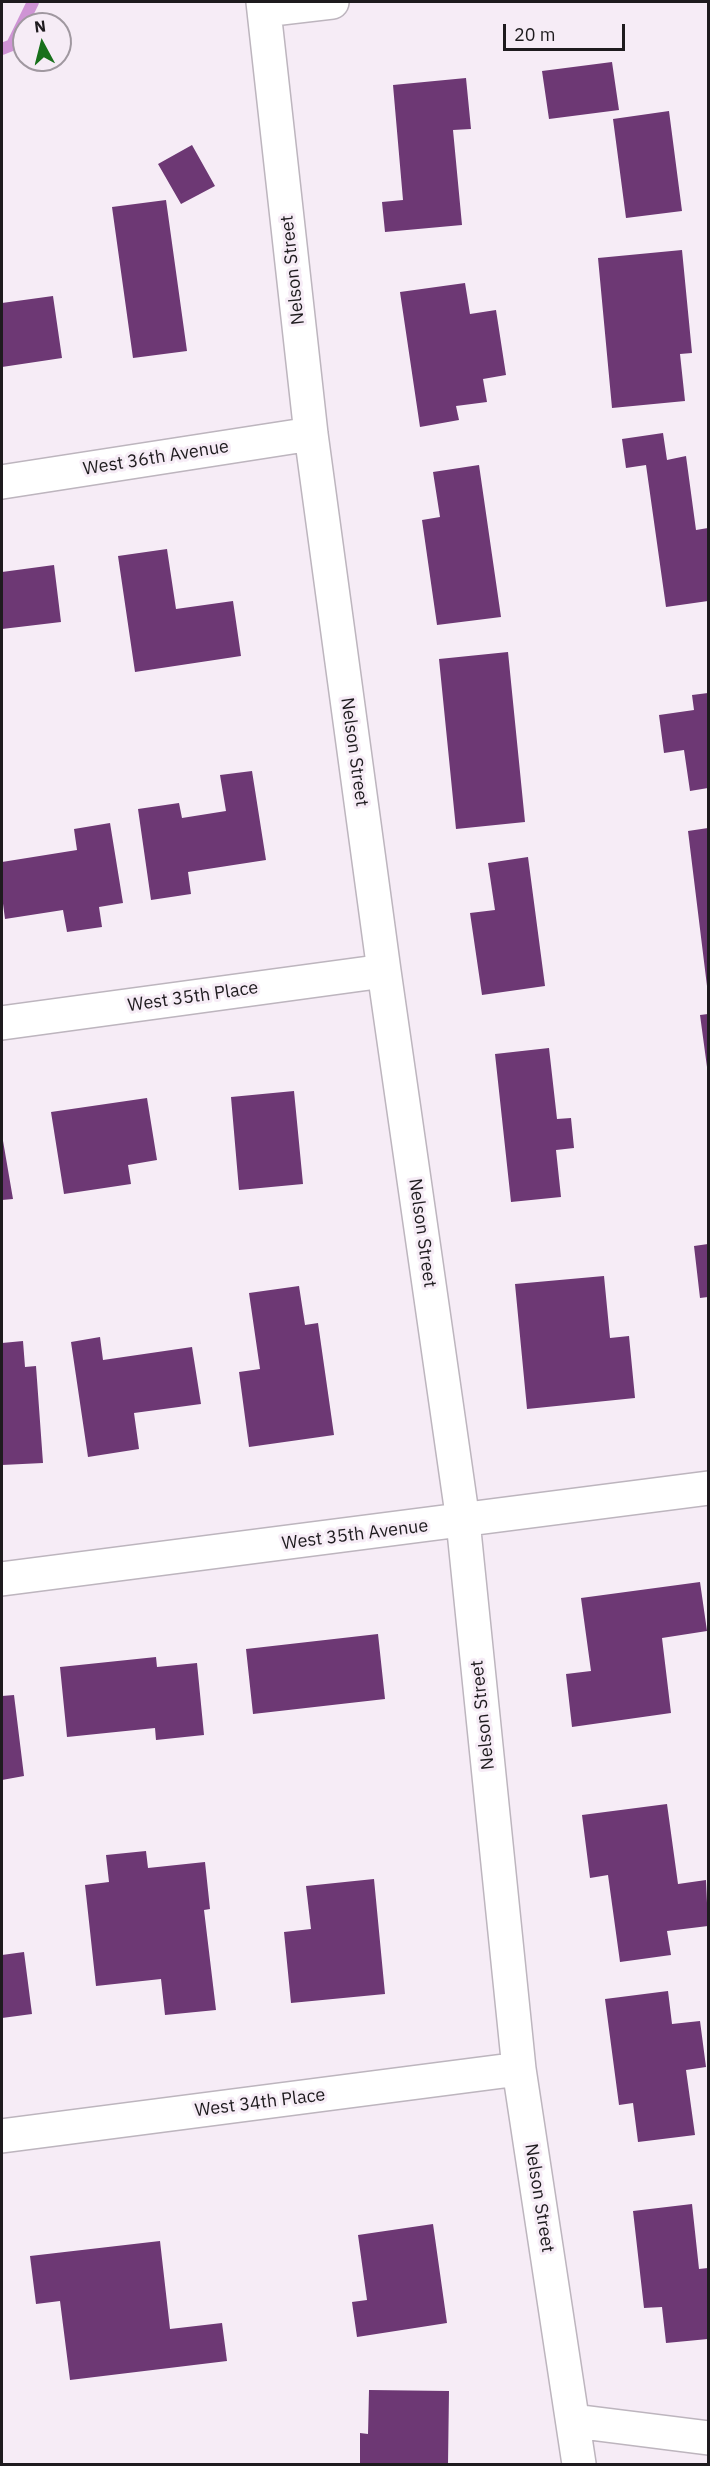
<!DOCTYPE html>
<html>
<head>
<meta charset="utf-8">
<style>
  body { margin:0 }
  #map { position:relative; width:710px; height:2466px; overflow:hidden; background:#f6ecf6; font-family:"IBM Plex Sans",sans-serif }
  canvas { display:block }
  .frame { position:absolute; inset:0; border:3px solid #1e1b1e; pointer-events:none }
  .north { position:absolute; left:12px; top:12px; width:60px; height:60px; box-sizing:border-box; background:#f6ecf6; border:2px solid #a098a0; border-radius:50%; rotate:353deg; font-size:16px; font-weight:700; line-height:24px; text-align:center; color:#1e1b1e }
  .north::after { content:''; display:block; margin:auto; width:21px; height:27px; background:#18701b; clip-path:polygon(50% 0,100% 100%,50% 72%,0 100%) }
  .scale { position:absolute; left:503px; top:24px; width:122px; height:27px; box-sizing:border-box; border:3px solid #1e1b1e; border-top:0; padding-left:8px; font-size:18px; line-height:21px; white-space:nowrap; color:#1e1b1e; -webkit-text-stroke:4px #f6ecf6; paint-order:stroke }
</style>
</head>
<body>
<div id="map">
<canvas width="710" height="2466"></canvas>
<div class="frame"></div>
<div class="north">N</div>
<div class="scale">20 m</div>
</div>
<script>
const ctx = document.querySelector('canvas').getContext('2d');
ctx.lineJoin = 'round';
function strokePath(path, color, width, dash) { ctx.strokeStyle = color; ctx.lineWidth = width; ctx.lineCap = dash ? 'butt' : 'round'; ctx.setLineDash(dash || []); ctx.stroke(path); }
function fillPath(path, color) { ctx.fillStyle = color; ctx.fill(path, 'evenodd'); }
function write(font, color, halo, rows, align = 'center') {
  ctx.font = font + ' "IBM Plex Sans",sans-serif'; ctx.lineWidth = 6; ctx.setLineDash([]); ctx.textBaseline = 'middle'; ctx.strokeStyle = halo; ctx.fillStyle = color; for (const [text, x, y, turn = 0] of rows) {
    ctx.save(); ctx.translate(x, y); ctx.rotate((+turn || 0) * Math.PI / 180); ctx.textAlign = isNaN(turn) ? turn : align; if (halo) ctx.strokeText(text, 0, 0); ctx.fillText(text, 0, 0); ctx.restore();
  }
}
strokePath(new Path2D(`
  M2,49L12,45L33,2`), '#cf94d5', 12);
fillPath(new Path2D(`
  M612,62L619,110L549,119L542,71Z
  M466,78L471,129L453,130L462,225L385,232L382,202L403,200L393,85Z
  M669,111L682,211L626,218L613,119Z
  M192,145L215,186L181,204L158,164Z
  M166,200L187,351L133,358L112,207Z
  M682,250L692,353L680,354L685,401L612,408L598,258Z
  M465,283L470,314L496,310L506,375L483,379L487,402L456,406L459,420L420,427L400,292Z
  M53,296L62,358L2,367V303Z
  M663,433L667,460L686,456L696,530L708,528V601L666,607L646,465L626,468L622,439Z
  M479,465L501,617L437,625L422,520L440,517L433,472Z
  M167,549L176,609L233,601L241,656L135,672L118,556Z
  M54,565L61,622L2,629V572Z
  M508,652L525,822L456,829L439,659Z
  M708,693V788L690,791L684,750L664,753L659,715L694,710L692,695Z
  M252,771L266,860L188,872L191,894L151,900L138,809L179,803L182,818L226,811L220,775Z
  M110,823L123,903L99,907L102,927L67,932L63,910L5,919L2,896V862L77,850L74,829Z
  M708,828V986H707L688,831Z
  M528,857L545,986L482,995L470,913L495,910L488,863Z
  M708,1014V1067H707L700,1015Z
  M549,1048L557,1119L571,1118L574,1148L556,1150L561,1197L511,1202L495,1054Z
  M294,1091L303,1184L239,1190L231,1097Z
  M147,1098L157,1160L128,1165L131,1184L64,1194L51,1112Z
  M2,1135L13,1199L2,1200Z
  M708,1244V1297L700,1298L694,1246Z
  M604,1276L610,1338L629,1336L635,1398L527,1409L515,1284Z
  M299,1286L305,1325L318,1323L334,1435L249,1447L239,1372L260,1369L249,1293Z
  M100,1337L103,1360L192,1347L201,1404L134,1413L139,1449L88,1457L71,1342Z
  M23,1341L25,1367L36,1366L43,1463L2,1465V1343Z
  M700,1582L707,1631L662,1638L671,1713L572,1727L566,1674L591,1671L581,1598Z
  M378,1634L385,1699L253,1714L246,1649Z
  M156,1657L157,1667L197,1663L204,1735L156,1740L155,1728L67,1737L60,1667Z
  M14,1695L24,1776L2,1780V1696Z
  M667,1804L678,1884L706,1880L708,1926L667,1931L671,1955L620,1962L608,1875L590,1878L582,1815Z
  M146,1851L148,1868L205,1862L210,1909L204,1910L216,2010L165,2015L161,1979L96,1986L85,1885L109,1882L106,1855Z
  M374,1879L385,1994L291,2003L284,1932L311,1929L306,1886Z
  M24,1952L32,2014L2,2018V1955Z
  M668,1991L672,2024L700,2021L706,2067L686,2070L695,2135L638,2142L633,2103L619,2105L605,1999Z
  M692,2204L699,2269L708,2268V2339L666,2343L662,2307L644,2308L633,2211Z
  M433,2224L447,2323L357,2337L352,2302L367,2300L358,2235Z
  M160,2241L170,2329L222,2323L227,2361L70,2380L60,2301L36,2304L30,2256Z
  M369,2390L449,2391L448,2464H360V2433L368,2434Z`), '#6d3874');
const minor = new Path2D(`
  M263,2L311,434L384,971L463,1521L519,2069L579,2464
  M264,10L332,2
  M2,482L311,434
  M2,1023L384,971
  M2,1579L708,1488
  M2,2136L519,2069
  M574,2421L708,2438`);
strokePath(minor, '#bdb5be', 36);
strokePath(minor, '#fff', 33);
write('18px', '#1e1b1e', '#f6ecf6', [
  ["Nelson Street",293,270,-96],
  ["West 36th Avenue",156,458,-9],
  ["Nelson Street",354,752,82],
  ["West 35th Place",193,997,-8],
  ["Nelson Street",422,1233,82],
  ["West 35th Avenue",355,1535,-7],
  ["Nelson Street",483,1715,-96],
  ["West 34th Place",260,2103,-7],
  ["Nelson Street",539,2198,81]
]);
</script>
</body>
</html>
